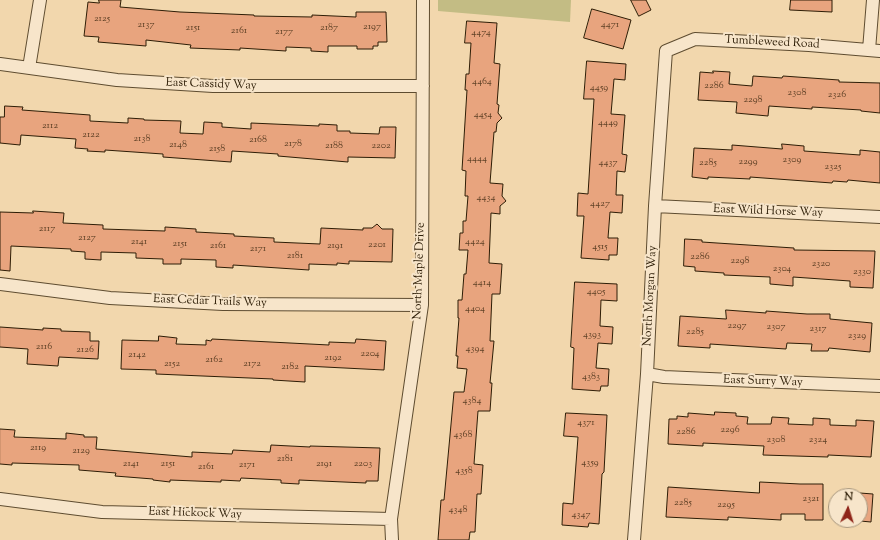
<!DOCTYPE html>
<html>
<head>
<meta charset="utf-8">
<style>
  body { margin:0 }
  #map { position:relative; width:880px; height:540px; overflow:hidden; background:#f2d7ad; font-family:"Sorts Mill Goudy",serif }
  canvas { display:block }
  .north { position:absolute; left:828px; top:488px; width:40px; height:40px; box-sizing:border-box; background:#f7e5ca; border:1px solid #a6957c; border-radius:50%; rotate:4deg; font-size:11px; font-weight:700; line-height:16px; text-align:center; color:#2d1d06 }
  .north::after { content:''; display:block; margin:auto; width:14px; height:18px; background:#8f2418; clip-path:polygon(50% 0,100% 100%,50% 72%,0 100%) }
</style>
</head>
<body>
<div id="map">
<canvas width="880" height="540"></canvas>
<div class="north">N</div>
</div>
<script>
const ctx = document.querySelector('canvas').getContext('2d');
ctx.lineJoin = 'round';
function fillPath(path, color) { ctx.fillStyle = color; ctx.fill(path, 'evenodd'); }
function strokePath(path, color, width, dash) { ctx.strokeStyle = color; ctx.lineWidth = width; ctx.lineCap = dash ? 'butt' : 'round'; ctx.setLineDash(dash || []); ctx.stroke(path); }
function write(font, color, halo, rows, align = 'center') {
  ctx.font = font + ' "Sorts Mill Goudy",serif'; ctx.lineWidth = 4; ctx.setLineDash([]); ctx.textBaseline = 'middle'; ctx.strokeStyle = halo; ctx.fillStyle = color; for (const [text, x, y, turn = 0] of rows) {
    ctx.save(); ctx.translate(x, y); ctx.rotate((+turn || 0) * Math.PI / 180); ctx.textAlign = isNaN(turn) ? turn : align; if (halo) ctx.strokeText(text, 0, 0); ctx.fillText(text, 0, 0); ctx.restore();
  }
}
fillPath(new Path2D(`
  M438,0H571L570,22L438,11Z`), '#c3bc84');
const building = new Path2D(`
  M99,0H121L120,7L180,12L254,15V16L312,17V15L356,17V12H386L387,42H378V46H373V49H357V46H328V52L311,51V48L286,47V51L240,48V50L190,48L191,45L146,40V46L98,42L99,37L84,36L88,2L99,3Z
  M631,0H646L651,10L639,16Z
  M791,0H832V12L790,10Z
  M592,9L631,20L623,49L584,38Z
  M467,21L497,23L494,63L500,64L497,104L499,105L498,113L502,118L497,123L496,132H494L490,183L503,184L502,196L506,201L500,206V214L491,213L489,263L502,264L500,294H492L490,341H494L490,383H492L490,411H478L474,464L483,465L481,494H477L475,532H470L469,540H438L441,500H444L454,392H464L467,369L457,368L458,356H456L459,318H458V300H462L464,274H466L468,250H459L460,233H463V221H466L468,196H465L466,171L462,170L467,90H465L466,74H469L471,43H465Z
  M587,61L626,64L625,80L614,79L611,114L625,115L622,154L627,155L625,172L617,171L616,195H623L622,213L610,212L608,238H618L617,255H609V260L581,258L584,216H577L578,193L588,194L594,99H584Z
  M713,71L730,72L729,84L752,86L753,76L782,78L783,76L839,80V82L880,83V113L861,111V110L812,107V109L769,106L768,116L736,113L737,102L698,100L700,72L713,73Z
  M5,106L23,107L22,110L90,115V121L128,123V118L144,119V120L181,121L180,133L203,134L204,122L222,123V127L251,129V123L319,126V124L337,125V131H350V133L379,134L380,127H396L395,158L348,157V162L278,156V154L232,151L231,162L163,157V154L105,150V152L87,151L88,149L75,148L76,139L21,135L20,145L0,143V117H4Z
  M782,144L804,146V151L860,155V150L880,152V183L848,180L847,182L833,181L832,183L750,177V179L708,177V179L692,177L694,148L732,150V145L782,149Z
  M33,211L64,213L63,223L103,225V229L165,231V227L196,229V232L234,234V236L274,238V242L320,244L321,228L363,230V228H372L377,224L382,229H393L392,262L349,261V264L337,263V265L309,264V270L233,265V268L216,267V260L181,259V264H163V259L136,258V253L101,252V260L85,259V252L71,251V249L11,246L10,271L0,270V212L33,213Z
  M685,239L702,240V242L717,243L794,248V250L875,251L873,288L850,287V281L793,277V286L770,284V277L724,275V273L695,271V267L684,266Z
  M575,282L617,284V301L601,300L600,326L613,327L612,344L598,343L596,368L609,369L608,386H601L600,391L572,389L574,348L571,347Z
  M726,310L766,313V311L807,314H830V319L872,323L870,352L829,348L828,351H811L812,344L787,343L786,349L710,344V348L678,346L680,316L726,319Z
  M0,327L43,330V328L61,329V331L90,332V341H99L98,359L59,357L58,366L27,364L28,349L0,347Z
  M159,336L177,338L176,344L206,345V340L211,341L212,339L329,345V342L355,343L356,339L386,341L384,370L305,366V382L273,380V379L156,374V370L121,369L122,340L158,341Z
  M715,412L736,413V416L748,417L747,424H771L772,417L789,418L788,424L813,425V418L830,419V425L856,426V420L874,421L871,457L828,455V457L763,455L764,446L703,443V446L668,444L669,419H677V416L688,417V413L714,415Z
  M566,413L607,415L604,472L602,474L599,524L589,523L588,527L562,525L563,503L573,504L578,437L564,436Z
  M0,429L15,430L14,437L66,439V433L84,435V437H97L96,449L192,457V452L232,454L233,450L270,452L271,445L310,447V446L380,448L378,481H366V483L299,480V484L281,483V480L241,478L240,481L221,480V482L170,480V482L153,480V479L115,476L116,473L79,470V465L12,463V465L0,464Z
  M760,482L800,484H823V520H805V514H781V520L728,517V520L666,517L668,487L759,493Z
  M860,493L873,494L871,522L860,521Z`);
fillPath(building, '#e8a47e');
strokePath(building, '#2d1d06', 1);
const street = new Path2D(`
  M869,50L873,0
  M0,64L117,80L213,86H423
  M29,68L40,0
  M655,206L880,217
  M0,284L110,298L223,304L422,305
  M647,374L664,377L732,380L880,386
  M0,499L102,512L391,519
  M392,540L391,519L422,305L423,0
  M634,540L647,374L655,206L666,51L695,39L809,45L880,51`);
strokePath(street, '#5e4c30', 14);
strokePath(street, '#f7e5ca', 12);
write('10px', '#5c3f24', null, [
  ["2125",102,19],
  ["2137",146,25],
  ["4471",610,25],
  ["2197",372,27],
  ["2151",193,28],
  ["2187",329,28],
  ["2161",239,31],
  ["2177",284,32],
  ["4474",481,33],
  ["4464",482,82],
  ["2286",714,86],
  ["4459",599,88],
  ["2308",797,93],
  ["2326",837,95],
  ["2298",753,100],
  ["4454",483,115],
  ["4449",608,123],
  ["2112",50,126],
  ["2122",91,135],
  ["2138",142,139],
  ["2168",258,140],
  ["2178",293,144],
  ["2148",178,145],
  ["2188",334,146],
  ["2202",381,146],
  ["2158",217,149],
  ["4444",477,159],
  ["2309",792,160],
  ["2299",748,162],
  ["4437",608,163],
  ["2285",708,163],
  ["2325",833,167],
  ["4434",486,198],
  ["4427",600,204],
  ["2117",47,229],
  ["2127",87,238],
  ["2141",139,242],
  ["4424",475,242],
  ["2151",180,244],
  ["2201",377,245],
  ["2161",218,246],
  ["2191",335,246],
  ["4515",600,247],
  ["2171",258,249],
  ["2181",295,256],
  ["2286",700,257],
  ["2298",740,261],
  ["2320",821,264],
  ["2304",782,269],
  ["2330",862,272],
  ["4414",482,283],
  ["4405",596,292],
  ["4404",475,309],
  ["2297",737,326],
  ["2307",776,327],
  ["2317",818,329],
  ["2285",695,332],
  ["4393",592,335],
  ["2329",857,336],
  ["2116",44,347],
  ["4394",475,349],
  ["2126",85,350],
  ["2204",370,354],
  ["2142",137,355],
  ["2192",333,358],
  ["2162",214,360],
  ["2152",172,364],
  ["2172",252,364],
  ["2182",290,367],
  ["4383",591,377],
  ["4384",472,401],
  ["4371",586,423],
  ["2296",730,430],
  ["2286",686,432],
  ["4368",463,435],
  ["2308",776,440],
  ["2324",818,440],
  ["2119",38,448],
  ["2129",81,451],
  ["2181",285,459],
  ["4359",590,463],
  ["2141",131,464],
  ["2151",168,464],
  ["2191",324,464],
  ["2203",363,464],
  ["2171",247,465],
  ["2161",206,467],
  ["4358",464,471],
  ["2321",811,499],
  ["2285",683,503],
  ["2295",726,505],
  ["4348",458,510],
  ["4347",581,515]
]);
write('12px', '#2d1d06', '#f7e5ca', [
  ["Tumbleweed Road",772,43,3],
  ["East Cassidy Way",211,85,2],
  ["East Wild Horse Way",768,212,2],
  ["North Maple Drive",420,271,-88],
  ["North Morgan Way",651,296,-87],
  ["East Cedar Trails Way",210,302,2],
  ["East Surry Way",763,382,2],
  ["East Hickock Way",195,514,2]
]);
</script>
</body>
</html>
